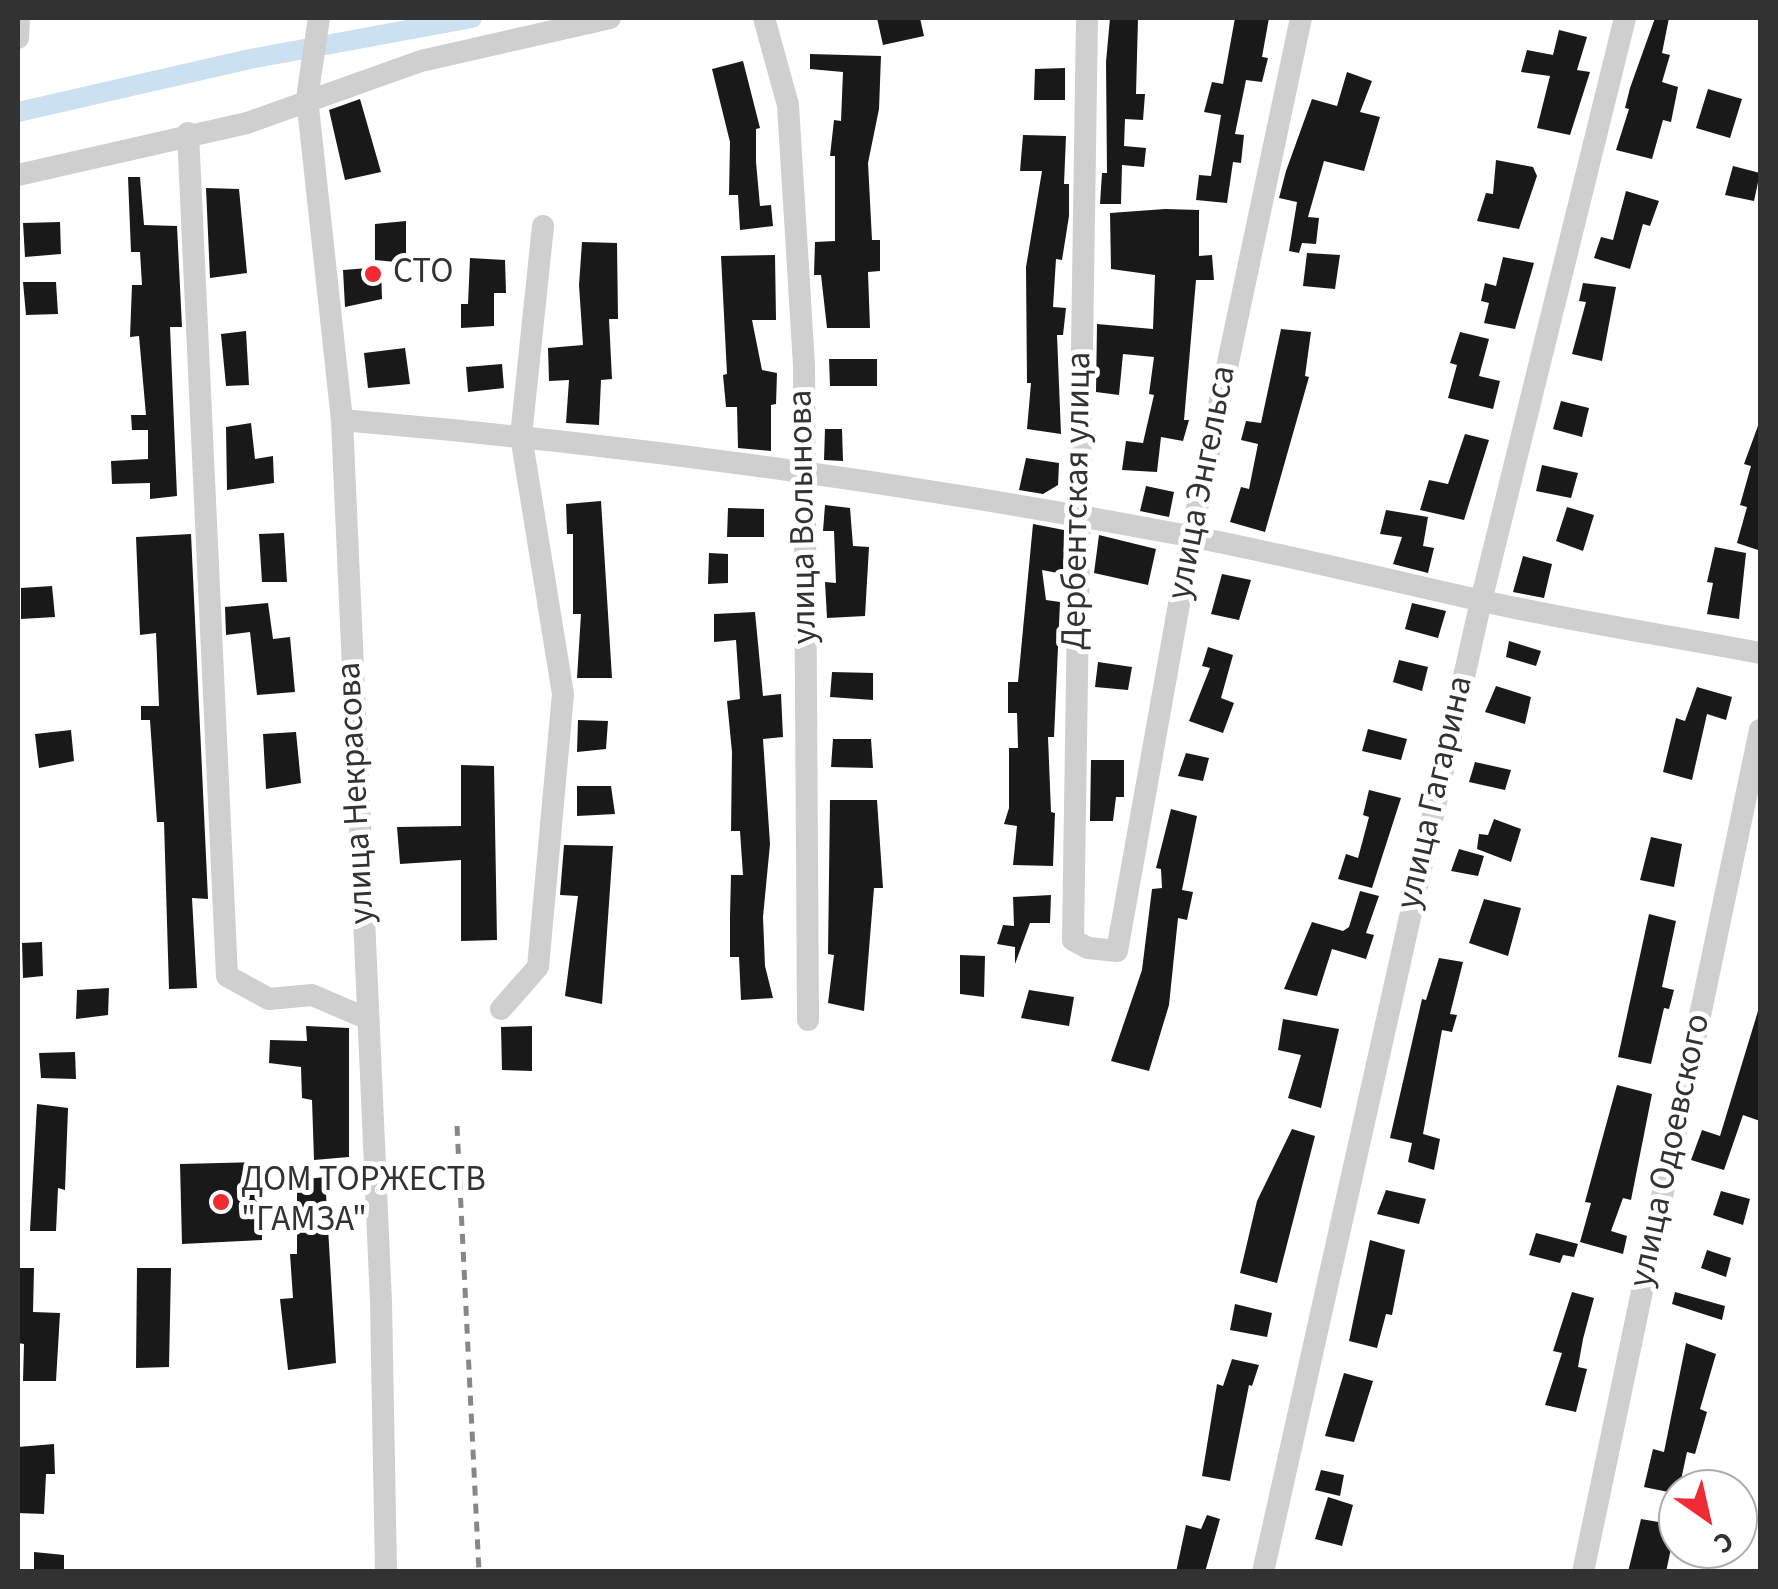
<!DOCTYPE html>
<html>
<head>
<meta charset="utf-8">
<style>
  body { margin:0 }
  #map { position:relative; width:1778px; height:1589px; overflow:hidden; background:#fff; font-family:"Source Sans 3",sans-serif }
  canvas { display:block }
  .frame { position:absolute; inset:0; border:20px solid #323232; pointer-events:none }
  .north { position:absolute; left:1658px; top:1469px; width:100px; height:100px; box-sizing:border-box; background:#fff; border:2px solid #adadad; border-radius:50%; rotate:146deg; font-size:28px; font-weight:700; line-height:40px; text-align:center; color:#323232 }
  .north::after { content:''; display:block; margin:auto; width:35px; height:45px; background:#f22a34; clip-path:polygon(50% 0,100% 100%,50% 72%,0 100%) }
</style>
</head>
<body>
<div id="map">
<canvas width="1778" height="1589"></canvas>
<div class="frame"></div>
<div class="north">С</div>
</div>
<script>
const ctx = document.querySelector('canvas').getContext('2d');
ctx.lineJoin = 'round';
function strokePath(path, color, width, dash) { ctx.strokeStyle = color; ctx.lineWidth = width; ctx.lineCap = dash ? 'butt' : 'round'; ctx.setLineDash(dash || []); ctx.stroke(path); }
function fillPath(path, color) { ctx.fillStyle = color; ctx.fill(path, 'evenodd'); }
function write(font, color, halo, rows, align = 'center') {
  ctx.font = font + ' "Source Sans 3",sans-serif'; ctx.lineWidth = 10; ctx.setLineDash([]); ctx.textBaseline = 'middle'; ctx.strokeStyle = halo; ctx.fillStyle = color; for (const [text, x, y, turn = 0] of rows) {
    ctx.save(); ctx.translate(x, y); ctx.rotate((+turn || 0) * Math.PI / 180); ctx.textAlign = isNaN(turn) ? turn : align; if (halo) ctx.strokeText(text, 0, 0); ctx.fillText(text, 0, 0); ctx.restore();
  }
}
strokePath(new Path2D(`
  M18,112L250,59L472,18`), '#cbe0f0', 20);
fillPath(new Path2D(`
  M877,18H920L924,36L883,45Z
  M1110,18H1138L1136,94H1145L1143,120L1125,119L1124,146L1146,148L1144,167L1122,165L1121,204H1100L1102,173H1107L1106,62Z
  M1235,18H1269L1262,57L1268,58L1262,82L1246,80L1235,134L1244,135L1241,163L1233,162L1227,203L1196,200L1199,175L1211,176L1221,115L1204,112L1212,82L1223,84Z
  M1655,18H1669L1662,53L1670,55L1662,82L1678,87L1671,122L1663,120L1652,159L1616,150L1629,109L1625,108L1630,88Z
  M1559,30L1587,37L1577,70L1590,72L1570,135L1537,128L1550,76L1521,72L1527,50L1553,55Z
  M810,54L881,56L879,109L868,163L872,240H880V271L868,272L870,328H827L821,275H814L815,242L835,241V156H830L834,120L841,121L843,72L810,69Z
  M743,61L760,128L756,129V162L760,206L771,205L773,226L740,230L738,195H729L730,142L712,69Z
  M1065,68V100H1034L1035,69Z
  M1347,72L1372,81L1360,112L1380,117L1364,171L1324,161L1308,217L1319,218L1316,244L1302,243L1299,253L1289,251L1297,202L1279,198L1286,171L1312,99L1337,106Z
  M1708,89L1742,99L1730,138L1696,128Z
  M360,99L381,172L345,180L329,110Z
  M1023,135L1066,136L1064,184H1069V216L1062,260L1056,259L1053,307L1066,308L1063,335H1057L1061,434L1027,429L1031,383H1027L1026,267L1042,171H1020Z
  M1496,160L1533,167L1537,176L1519,229L1477,221L1486,193L1493,194Z
  M1733,166L1760,173L1754,201L1725,195Z
  M128,177H140L144,225L177,226L182,327H170L177,496L150,499V483L112,484L111,461L148,459V430H132L131,415H146L139,336L130,337L132,285H142L140,252H131Z
  M206,188L239,189L247,273L210,278Z
  M1626,191L1659,201L1650,226L1643,224L1630,269L1594,258L1601,237L1613,240Z
  M1165,209L1199,210V256L1212,255L1214,280H1196L1184,420H1189L1183,441L1161,437L1157,472L1122,470L1126,441L1143,443L1154,395L1149,394L1154,357L1123,354L1119,395L1096,392L1097,324L1153,329L1155,275L1111,269L1110,213Z
  M406,221V263L375,260V224Z
  M60,222L61,254L25,257L23,223Z
  M582,242L617,243L618,319H609L612,379L601,380L599,425L566,423L569,380L549,381L548,348L583,345L579,285Z
  M1307,253L1340,255L1335,289L1303,286Z
  M775,255L776,320H752L762,370L777,373L776,404L771,405V451L738,448L737,407H726L723,375L727,374L721,256Z
  M1503,257L1534,263L1515,329L1484,323L1489,303L1481,301L1485,283L1496,286Z
  M470,258L505,260L506,293H494V326L461,328V304H468Z
  M381,267L382,299L345,307L343,270Z
  M23,282H56L58,314L26,315Z
  M1583,283L1616,287L1602,361L1572,354L1586,302L1579,301Z
  M1281,329L1311,332L1305,376L1309,377L1265,532L1230,522L1241,487L1249,489L1258,444L1241,440L1246,421L1261,423Z
  M246,331L249,385L226,386L221,334Z
  M1460,332L1489,339L1479,376L1500,381L1493,409L1448,398L1457,365L1450,363Z
  M405,348L410,384L368,388L364,353Z
  M829,359H877V386H830Z
  M502,364L504,388L468,392L466,367Z
  M1561,401L1589,408L1582,437L1553,429Z
  M251,423L255,459L273,456L274,483L227,490L226,427Z
  M1759,423L1760,541L1758,550L1737,543L1747,507L1740,505L1751,466L1744,464Z
  M825,429H842L843,461L824,460Z
  M1465,434L1489,440L1464,520L1420,510L1429,480L1448,484Z
  M1026,458L1059,463L1058,485L1043,494L1019,490Z
  M1542,465L1578,473L1571,498L1536,491Z
  M1146,486L1174,492L1169,517L1140,511Z
  M601,501L612,678H577L581,614H573V534H567L566,504Z
  M825,505L850,508L853,546L869,547L865,616L827,618L825,582L836,583L834,531H823Z
  M1567,507L1594,515L1583,551L1556,541Z
  M728,508L764,509V537H727Z
  M1386,510L1428,517L1423,546L1434,548L1428,573L1393,564L1402,537L1380,534Z
  M1033,524L1064,530L1063,574L1042,570L1046,600L1060,602L1054,737H1048L1051,812L1055,813L1053,866L1013,865L1017,826L1004,824L1009,808V748H1018L1017,713H1008V682H1018Z
  M284,533L287,582H262L259,534Z
  M191,534L208,899L192,898L197,988L169,989L164,822H157L150,720H141V706H159L156,633L140,635L136,537Z
  M1099,535L1156,549L1148,585L1094,573Z
  M1715,547L1746,553L1739,619L1707,614L1713,583L1707,582Z
  M709,553L728,554V583L708,584Z
  M1523,556L1552,564L1544,598L1513,592Z
  M1222,574L1251,580L1239,620L1211,614Z
  M52,586L55,617L21,619V588Z
  M268,603L273,639L290,637L295,692L257,695L250,632L226,635L225,607Z
  M1412,603L1446,611L1438,638L1405,629Z
  M755,612L763,696L781,694L783,737L763,739L770,844L763,917L765,966L773,998L741,1000L739,957H730V916L731,875H743L740,831H731L732,752L727,701L740,699L736,640L714,642V614Z
  M1509,641L1541,651L1536,666L1506,657Z
  M1208,647L1233,655L1221,698L1234,703L1223,733L1189,721L1210,668L1202,666Z
  M1399,660L1428,667L1422,691L1393,682Z
  M1098,662L1132,667L1128,690L1095,687Z
  M832,672L873,673V700L830,697Z
  M1496,686L1531,697L1525,724L1485,712Z
  M1697,687L1732,697L1726,720L1707,714L1692,780L1663,772L1676,718L1685,721Z
  M578,720L608,721L606,749L577,752Z
  M1368,729L1407,739L1401,760L1362,751Z
  M71,730L74,761L39,768L35,734Z
  M296,732L301,783L266,789L263,734Z
  M833,739H871L873,768L831,767Z
  M1186,753L1209,758L1203,781L1178,776Z
  M1091,760H1124V797H1116L1113,821H1090Z
  M1475,762L1511,770L1505,790L1469,782Z
  M461,765L494,766L497,940L461,941V860L400,864L397,827L461,826Z
  M577,786H611L615,814L577,816Z
  M1369,790L1401,798L1372,888L1338,879L1346,854L1358,858L1369,817L1363,815Z
  M830,800H877L883,888H874L864,1011L828,1003L834,955L828,954Z
  M1171,809L1197,816L1182,890L1193,892L1187,920L1178,918L1169,1005L1149,1071L1111,1061L1142,970L1152,889L1162,888L1161,869L1156,868Z
  M1494,819L1521,829L1511,862L1477,849L1479,834L1488,835Z
  M1651,837L1682,844L1674,887L1640,880Z
  M564,845L613,846L602,1004L565,996L578,896L560,895Z
  M1459,849L1484,856L1478,876L1451,871Z
  M1360,891L1379,896L1366,933L1374,935L1366,959L1332,949L1317,996L1284,989L1312,922L1343,931L1349,927Z
  M1051,895L1050,923H1030L1015,964V947L997,944L1003,925L1014,926L1013,897Z
  M1484,899L1521,908L1508,956L1469,943Z
  M1649,914L1676,921L1662,987L1674,990L1669,1009L1664,1008L1651,1064L1618,1057Z
  M42,942L43,976L23,978L22,943Z
  M960,955L985,956L984,997L960,994Z
  M1439,958L1463,962L1450,1014L1457,1015L1452,1032L1442,1030L1423,1134L1440,1139L1434,1170L1408,1162L1412,1143L1390,1138L1422,999L1426,1000Z
  M109,988L108,1015L76,1019L77,990Z
  M1029,990L1074,997L1069,1026L1021,1018Z
  M1758,1011L1760,1121L1743,1115L1724,1170L1691,1160L1702,1130L1720,1136Z
  M1283,1019L1339,1029L1321,1108L1288,1098L1301,1055L1278,1050Z
  M306,1026L349,1028V1157L314,1160L312,1100L302,1098L301,1067L269,1063L270,1040L307,1041Z
  M532,1026V1071L502,1070L501,1027Z
  M75,1052L76,1079L41,1078L39,1053Z
  M1617,1085L1652,1094L1631,1200L1623,1198L1611,1231L1627,1236L1623,1254L1580,1242L1591,1203L1585,1202Z
  M37,1104L68,1108L65,1190L58,1188L56,1231H30Z
  M1292,1129L1315,1136L1277,1283L1240,1273L1257,1201Z
  M261,1162L262,1240L182,1244L180,1164Z
  M325,1177L336,1363L288,1370L280,1299L293,1298L290,1254H297V1180Z
  M1386,1190L1426,1199L1419,1224L1377,1214Z
  M1721,1191L1750,1199L1743,1225L1713,1215Z
  M1536,1233L1578,1244L1574,1257L1563,1255L1560,1263L1529,1255Z
  M1370,1240L1405,1250L1392,1315L1386,1314L1377,1348L1349,1341Z
  M1707,1250L1731,1258L1726,1277L1701,1268Z
  M18,1268H34L33,1312L60,1313L56,1381H23L24,1344L18,1343Z
  M137,1268H171L169,1367L136,1368Z
  M1572,1292L1594,1298L1583,1339L1578,1367L1587,1369L1576,1412L1545,1405L1562,1353L1553,1351Z
  M1675,1292L1725,1306L1722,1320L1672,1304Z
  M1235,1304L1272,1313L1267,1337L1230,1330Z
  M1686,1343L1716,1354L1700,1409L1707,1412L1695,1454L1687,1452L1678,1494L1644,1487L1653,1449L1664,1452Z
  M1232,1359L1259,1365L1252,1386L1249,1385L1230,1481L1202,1476L1217,1384L1223,1386Z
  M1344,1373L1373,1381L1354,1442L1325,1436Z
  M54,1444L55,1474H46L44,1514L18,1513V1447Z
  M1321,1470L1344,1475L1340,1496L1315,1490Z
  M1328,1497L1353,1505L1342,1546L1315,1539Z
  M1207,1515L1220,1519L1205,1572H1176L1186,1525L1201,1529Z
  M1641,1519L1676,1525L1666,1572H1628Z
  M34,1552L64,1555V1572H34Z`), '#191919');
strokePath(new Path2D(`
  M319,18L307,98L342,420L381,1302L386,1572
  M764,18L788,105L804,365L808,1020
  M1087,18L1073,940L1088,948L1117,951L1191,537L1301,18
  M18,38L19,18
  M188,133L227,976L269,999L312,995L368,1019
  M18,175L247,123L421,61L610,18
  M342,420C626,444 909,483 1189,536C1286,555 1381,578 1478,600C1571,621 1666,635 1760,653
  M501,1009L538,967L563,694L521,436L543,226
  M1263,1572L1481,601L1625,18
  M1583,1572L1760,730`), '#cfcfcf', 22);
strokePath(new Path2D(`
  M457,1126L479,1572`), '#878787', 5, [10, 8]);
for (const [x, y, r, color] of [
  [373,274,10,"#f22a34"],
  [221,1202,10,"#f22a34"]
]) { const dot = new Path2D(); dot.arc(x, y, r, 0, 2 * Math.PI); ctx.fillStyle = color; ctx.fill(dot); strokePath(dot, '#fff', 4); }
write('35px', '#323232', '#fff', [
  ["СТО",393,274],
  ["ДОМ ТОРЖЕСТВ",241,1182],
  ["\"ГАМЗА\"",241,1222]
], 'left');
write('35px', '#323232', '#fff', [
  ["улица Энгельса",1204,483,-79],
  ["Дербентская улица",1079,501,-89],
  ["улица Волынова",805,517,-91],
  ["улица Некрасова",358,793,-93],
  ["улица Гагарина",1437,793,-77],
  ["улица Одоевского",1672,1151,-78]
]);
</script>
</body>
</html>
